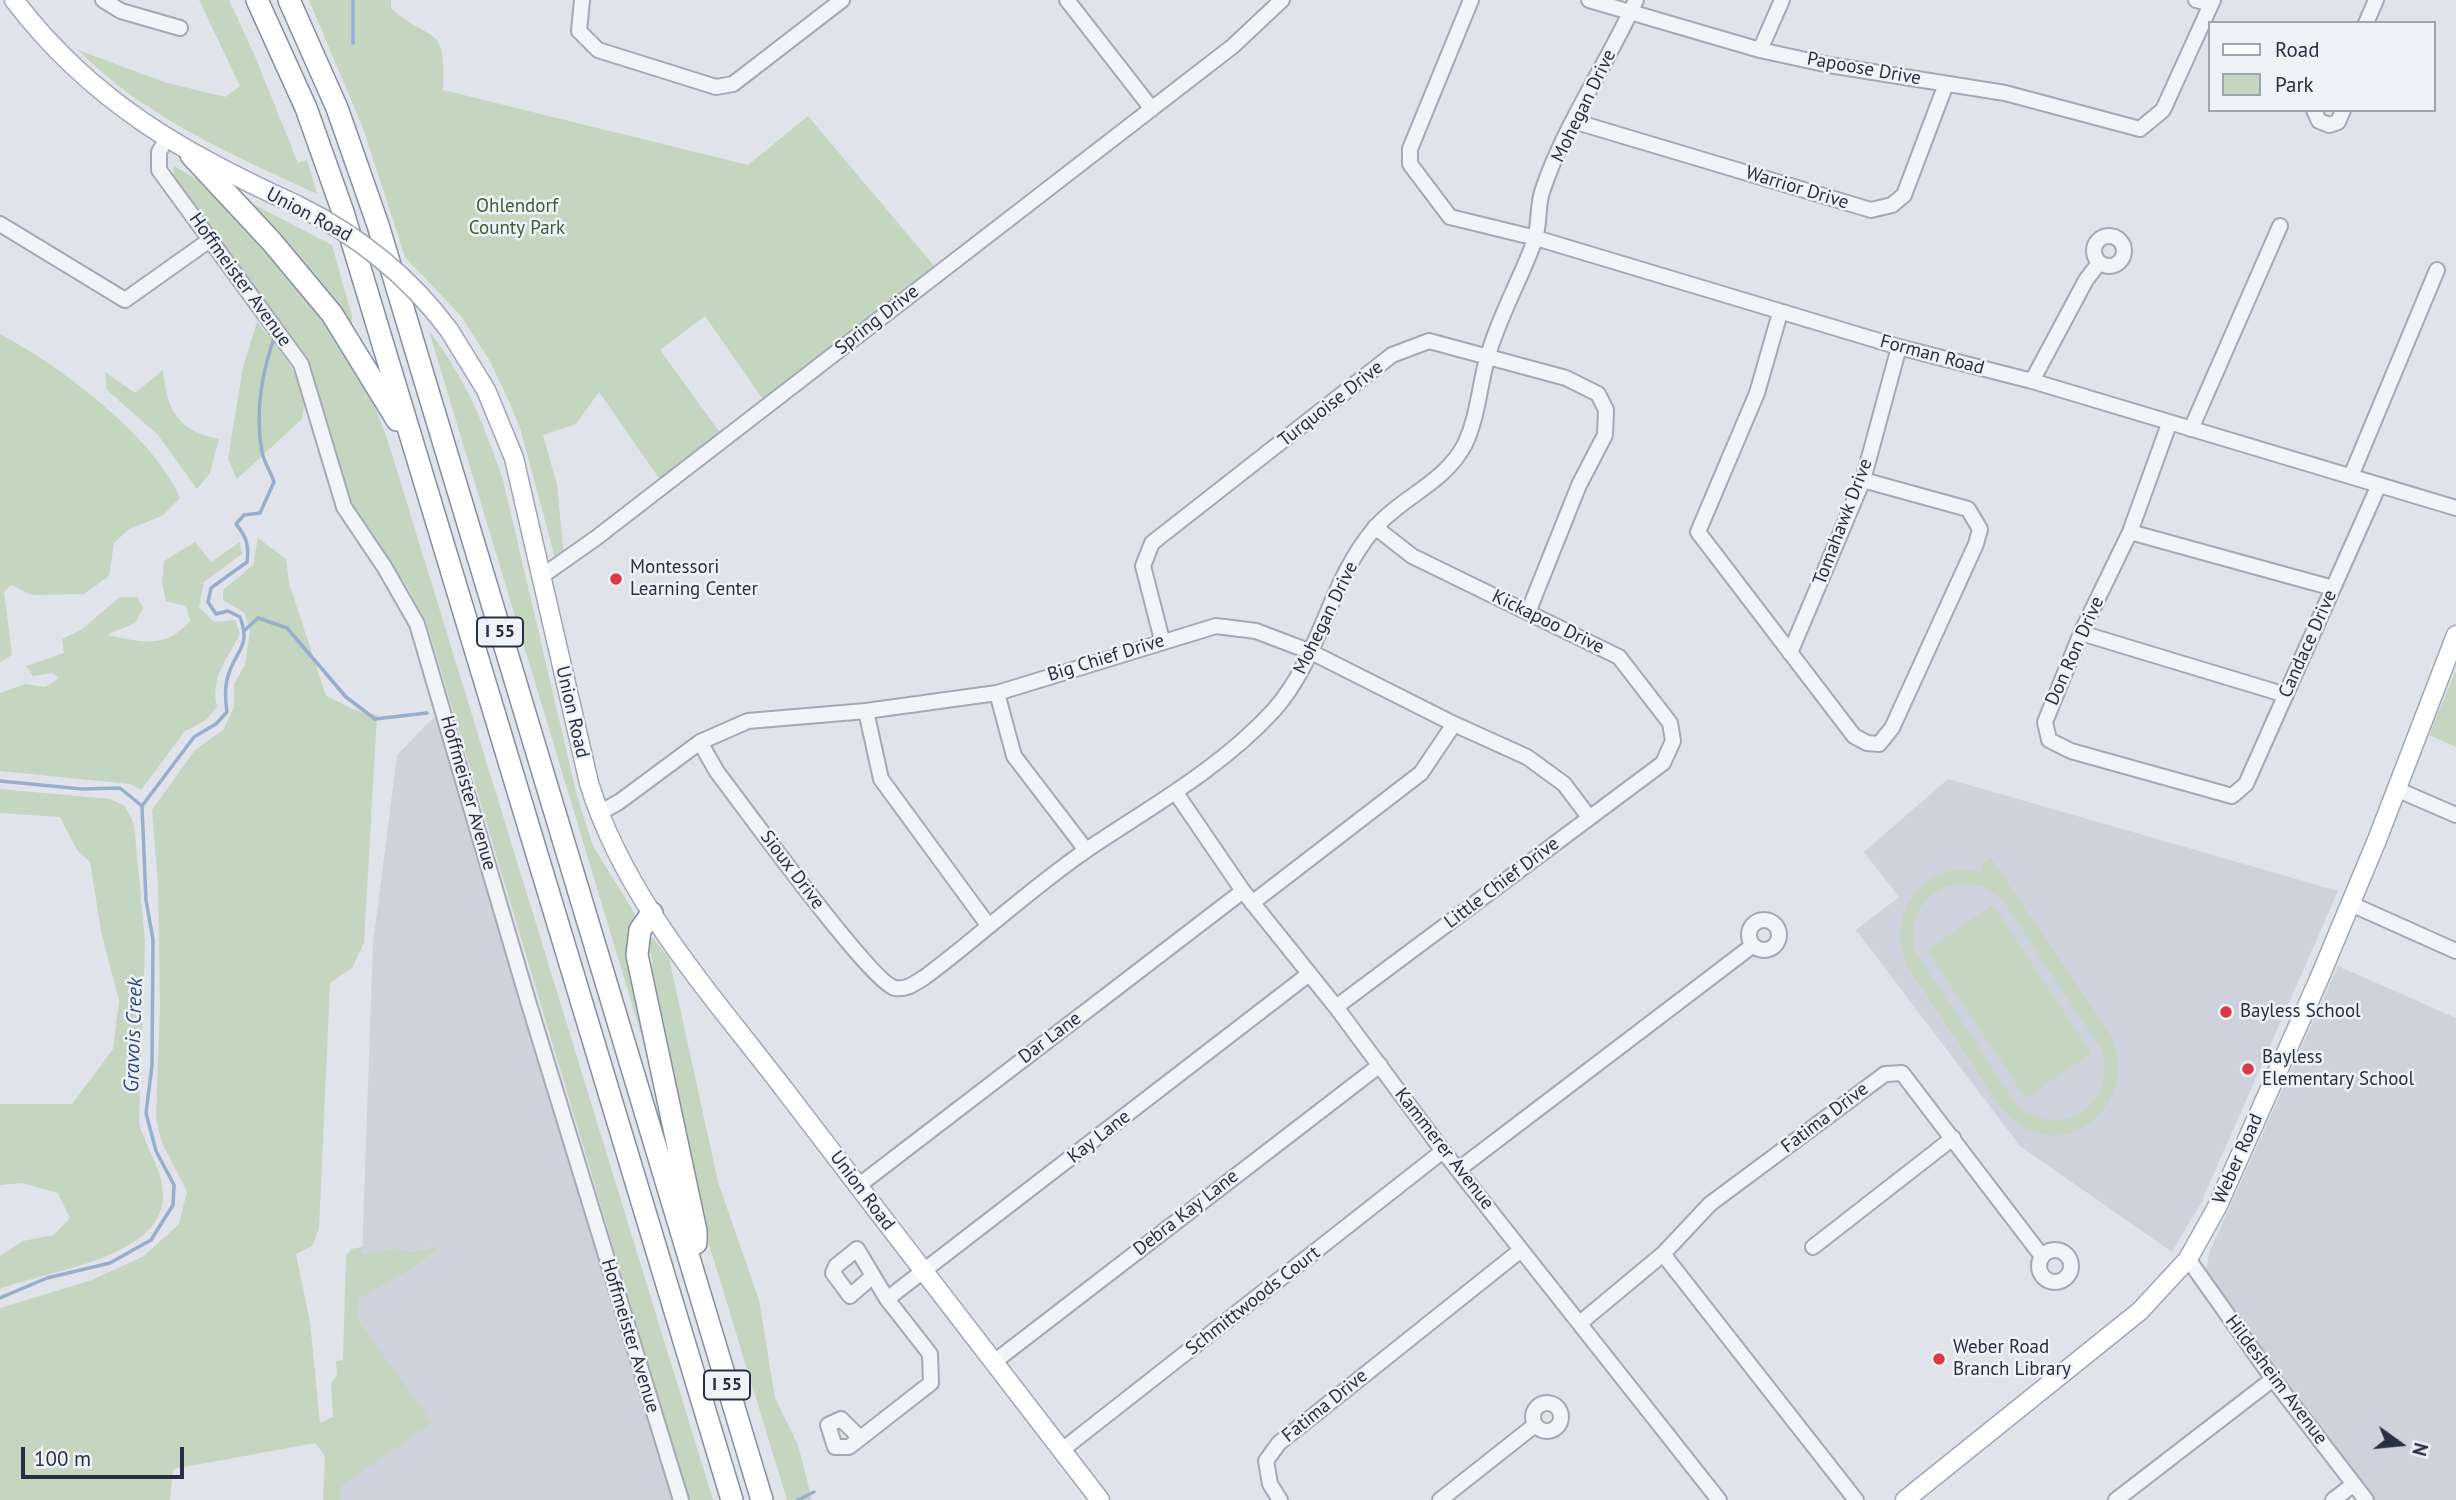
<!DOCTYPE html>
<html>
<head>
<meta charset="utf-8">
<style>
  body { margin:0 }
  #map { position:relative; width:2456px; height:1500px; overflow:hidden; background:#e0e3ea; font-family:"PT Sans",sans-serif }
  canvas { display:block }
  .legend { position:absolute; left:2208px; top:21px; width:228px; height:91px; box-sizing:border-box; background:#eff2f7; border:2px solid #9fa4af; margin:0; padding:9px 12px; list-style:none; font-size:21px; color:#272f43 }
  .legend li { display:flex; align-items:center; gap:14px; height:35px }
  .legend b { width:35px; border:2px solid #9fa4af }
  .north { position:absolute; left:2365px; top:1409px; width:70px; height:70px; -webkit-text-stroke:5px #eff2f7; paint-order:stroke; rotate:105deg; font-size:19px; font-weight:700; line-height:28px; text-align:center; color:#272f43 }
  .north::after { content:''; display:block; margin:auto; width:24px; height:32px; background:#272f43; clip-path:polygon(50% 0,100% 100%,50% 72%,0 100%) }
  .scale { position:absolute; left:21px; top:1447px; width:163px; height:32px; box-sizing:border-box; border:4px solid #272f43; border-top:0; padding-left:9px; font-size:21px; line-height:24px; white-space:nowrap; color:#272f43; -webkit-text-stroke:5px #eff2f7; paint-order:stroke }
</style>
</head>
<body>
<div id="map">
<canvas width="2456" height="1500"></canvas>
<ul class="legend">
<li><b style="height:9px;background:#fff"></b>Road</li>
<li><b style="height:19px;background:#c4d5c0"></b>Park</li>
</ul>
<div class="north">N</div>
<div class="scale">100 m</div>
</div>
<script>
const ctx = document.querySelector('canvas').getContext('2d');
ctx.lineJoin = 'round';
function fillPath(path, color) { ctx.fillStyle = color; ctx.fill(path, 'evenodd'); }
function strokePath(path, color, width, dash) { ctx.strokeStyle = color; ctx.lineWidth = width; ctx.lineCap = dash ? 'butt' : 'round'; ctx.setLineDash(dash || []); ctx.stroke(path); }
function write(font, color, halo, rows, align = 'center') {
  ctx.font = font + ' "PT Sans",sans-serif'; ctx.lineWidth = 5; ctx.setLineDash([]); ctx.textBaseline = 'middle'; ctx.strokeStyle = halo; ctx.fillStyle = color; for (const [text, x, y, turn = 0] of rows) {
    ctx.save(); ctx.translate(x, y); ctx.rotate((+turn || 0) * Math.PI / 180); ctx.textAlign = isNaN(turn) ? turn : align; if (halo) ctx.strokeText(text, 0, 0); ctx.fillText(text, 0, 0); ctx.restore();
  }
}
fillPath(new Path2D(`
  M436,715L508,956L674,1500H340V1486L431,1423L358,1319L359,1299L409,1271L435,1252L434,1247L411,1252L396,1248L362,1254L373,944L397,755Z
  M1948,779L2338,891L2201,1203L2172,1252L2020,1146L1856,930L1899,897L1864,852Z
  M2338,966L2456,1018V1500H2372L2276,1374L2255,1340L2206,1273L2209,1253Z`), '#cdd2dc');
fillPath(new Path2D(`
  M199,0H229L254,54L298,163L307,160L317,194C234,156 143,116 78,50L164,82L225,97L240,86Z
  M309,0H391V8C432,46 446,19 443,90L748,165L808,116L935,267L764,401L705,316L660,350L721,434L661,481L599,392L576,424L543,435L557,485L564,557L555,558L521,431L511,406L490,361L461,316L405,257L363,128Z
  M174,166L202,182L310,296L367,387L386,435L713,1500H689L427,624L407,586L354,516L308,358L197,209L173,175Z
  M251,203L332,245L352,316V333L253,212Z
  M257,322C277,347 312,384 302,419L237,479L228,459L243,367Z
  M429,331C464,376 485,425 503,480L577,796L593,846L635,914L630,931L657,1087Z
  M0,334C59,365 154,436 180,498L162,516L129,529L114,543L109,576L84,594L32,595L11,585L4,592L12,655L0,662Z
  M163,370C167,410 177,431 219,439L210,473L197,489L158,435L107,390L105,372L135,393Z
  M258,538L286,559L289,583L326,696L355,710L377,715L364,943L352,968L330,983L319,1229L312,1246L296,1254L310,1322L320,1423L333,1417L331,1383L337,1375L336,1361L343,1360L346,1256L351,1249L362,1247V1254L396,1248L411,1252L435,1247V1252L409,1271L359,1299L358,1319L432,1423L341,1486L340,1500H323L325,1456L315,1443L173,1469L170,1500H0V1308L92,1280L144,1256L179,1224L187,1192L161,1141L156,1117L160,1006L158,882L152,810L195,750L223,730L234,707V684L245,665L250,631L245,613L223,600V590L253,565Z
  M195,542L211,562L240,542L242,554L204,582L199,607L214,622L235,620L240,634C227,660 210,677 217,707L206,720L185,731L141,790L130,784L0,771V693L25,684L45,687L59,678L53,673L33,676L26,666L64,653L62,639L81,630L120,597H137L143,608L135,623L107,635C142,642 165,650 190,621L186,606L166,601L162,583L164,561Z
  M2456,670V747L2429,735Z
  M0,789L110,799L125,806L134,824L145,942L139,1124C146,1148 163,1170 163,1195C164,1259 44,1271 0,1289V1256L23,1241L54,1235L70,1218L58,1193L22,1183L0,1185V1104H72L113,1049L119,1001L101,931L90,862L77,850L60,817L0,813Z
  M1991,858L2109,1033C2143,1096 2073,1166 2014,1121C1998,1108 1987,1086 1976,1069C1954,1036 1932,1003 1910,970C1881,918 1923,856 1983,872L1980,866ZM1966,883L1982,886L2002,899L2101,1048C2120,1103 2060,1145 2016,1104L1917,955C1904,919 1927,884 1966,883Z
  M1993,905L2091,1053L2026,1098L1927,950Z
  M653,938L669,958L718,1182L759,1300L775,1398L798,1445L812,1500H787L701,1218L649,967L653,961L646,940Z`), '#c4d5c0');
strokePath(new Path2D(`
  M353,0V43
  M245,630L258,618L287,628L346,697L375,719L427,713
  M0,781L82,789L120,788L142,806L146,900L153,940L152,1065L146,1113L156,1151L174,1185L173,1205L151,1240L142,1245L110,1263L47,1278L0,1298
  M142,806L194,737L216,724L227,712C225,699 224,686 229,673C237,649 251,646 240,617L228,611L216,614L208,602L211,588L247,562C249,546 247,537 236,524L244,515L260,513L274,482C271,473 264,462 262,452C255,414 262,373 274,338
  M798,1500L814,1492`), '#97aecd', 3.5);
const minor = new Path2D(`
  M103,0L121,11L180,28
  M582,0L579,31L598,50L716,87L733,84L842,0
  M1067,0L1152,109
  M1471,0L1410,149V164L1450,217L1536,238L1899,347L2032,381L2456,508
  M1589,0L1760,50L1829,65L2005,93L2140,129L2163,110L2213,0
  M2196,0L2211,4
  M2366,23L2376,0
  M1760,50L1782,0
  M2314,110L2319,121L2329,125L2338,122L2343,110
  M1573,121L1871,210L1892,205L1904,195L1946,84
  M167,138L159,152V170L301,364L344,507L385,568L417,624L528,1001L681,1500
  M0,224L125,300L211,239
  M2094 251a15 15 0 1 1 30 0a15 15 0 1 1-30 0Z
  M1780,313L1757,393L1698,532L1854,736L1867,743L1879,744L1892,728L1976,544L1980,529L1968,509L1863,480
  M2032,381L2086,280L2099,263
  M2169,424L2130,532L2081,633L2045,722L2049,740L2071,751L2232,796L2246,784L2378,487
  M2191,429L2280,226
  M2351,476L2437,270
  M2130,532L2333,588
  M542,576L596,538L1233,46L1282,0
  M2081,633L2286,695
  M1162,640L1143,566L1152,543L1392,355L1429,341L1566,378L1598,394L1606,410L1605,435L1579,485L1529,610
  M1790,653L1863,480L1899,347
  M997,693L1014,756L1086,850
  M866,711L881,779L988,925
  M700,742L717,772C741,803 871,983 895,988C907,990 915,983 925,977C980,936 1031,888 1088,849C1152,806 1221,768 1274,710C1321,657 1328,583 1374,529C1401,497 1445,483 1465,444C1478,416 1479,388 1487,359C1498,318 1520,281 1534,242C1540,226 1537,208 1542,192C1564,125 1607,65 1636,0
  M2396,789L2456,815
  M1176,793L1243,891L1336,1007L1443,1151L1719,1500
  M599,813L619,802L700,742L748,721L866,711L997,693L1216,626L1256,631L1311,652L1454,724L1527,757L1564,784L1589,817
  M1252,903L1421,773L1454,724
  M2351,904L2456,951
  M1749 935a15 15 0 1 1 30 0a15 15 0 1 1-30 0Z
  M1336,1007L1663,763L1673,741L1670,723L1619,657L1412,556L1375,527
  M1459,1169L1752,946
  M858,1186L1243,891
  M1813,1247L1953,1138
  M2039 1266a16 16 0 1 1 32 0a16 16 0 1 1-32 0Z
  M1663,1254L1856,1500
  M2188,1259L2273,1379L2366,1500
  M887,1299L1309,974
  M1580,1323L1663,1254L1710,1204L1885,1074L1902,1073L2041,1255
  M994,1362L1380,1065
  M1533 1417a14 14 0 1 1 28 0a14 14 0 1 1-28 0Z
  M860,1438L841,1419L828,1425L835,1447H849L931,1383L930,1354L887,1299L857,1249L836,1266L833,1273L850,1296L873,1276
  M1062,1450L1443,1151
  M1280,1500L1270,1484L1266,1461L1279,1443L1521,1250
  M1440,1500L1535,1425
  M2116,1500L2273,1379
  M2333,1500L2354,1484`);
const major = new Path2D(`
  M14,0C91,101 184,154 297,205
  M449,330L486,390L514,458L589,783C625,901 714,997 787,1093C891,1229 996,1365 1100,1500
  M1905,1500L2140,1311L2188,1259L2217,1207L2319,979L2377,840L2456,635`);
const highway = new Path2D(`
  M257,0L306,108L343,212L732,1500
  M289,0L337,108L378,225L762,1500
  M191,155L272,242L332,314L397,420
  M652,913L640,930L637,955L696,1231V1243`);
strokePath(minor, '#a5a9b5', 18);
strokePath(major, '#9ea6b7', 21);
strokePath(highway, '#868fa2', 24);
strokePath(minor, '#f3f4f8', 14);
strokePath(major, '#fff', 18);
strokePath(highway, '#fff', 21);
const majorBridge = new Path2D(`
  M297,205C357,235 409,276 449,330`);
strokePath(majorBridge, '#9ea6b7', 21, []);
strokePath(majorBridge, '#fff', 18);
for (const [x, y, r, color] of [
  [616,579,7,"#db3946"],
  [2226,1012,7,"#db3946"],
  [2248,1069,7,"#db3946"],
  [1939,1359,7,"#db3946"]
]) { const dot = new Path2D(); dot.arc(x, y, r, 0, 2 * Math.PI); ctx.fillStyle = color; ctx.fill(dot); strokePath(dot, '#eff2f7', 2.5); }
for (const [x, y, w] of [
  [500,632,46],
  [727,1385,46]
]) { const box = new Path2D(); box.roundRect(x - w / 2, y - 14.5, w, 29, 5); ctx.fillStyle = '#eff2f7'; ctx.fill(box); strokePath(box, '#272f43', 2); }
write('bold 18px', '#272f43', null, [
  ["I 55",500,632],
  ["I 55",727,1385]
]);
write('19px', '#272f43', '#eff2f7', [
  ["Papoose Drive",1864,69,10],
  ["Mohegan Drive",1584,106,-64],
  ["Warrior Drive",1797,188,17],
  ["Union Road",309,215,28],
  ["Hoffmeister Avenue",240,280,54],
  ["Spring Drive",877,320,-38],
  ["Forman Road",1932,355,15],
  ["Turquoise Drive",1331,404,-38],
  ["Tomahawk Drive",1843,522,-69],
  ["Mohegan Drive",1326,618,-64],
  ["Kickapoo Drive",1548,622,26],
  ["Candace Drive",2308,644,-66],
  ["Don Ron Drive",2075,651,-66],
  ["Big Chief Drive",1106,658,-17],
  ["Union Road",572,712,77],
  ["Hoffmeister Avenue",468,793,74],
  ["Sioux Drive",792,870,53],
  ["Little Chief Drive",1502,883,-37],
  ["Dar Lane",1050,1038,-37],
  ["Fatima Drive",1825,1118,-37],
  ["Kay Lane",1099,1137,-38],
  ["Kammerer Avenue",1444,1149,52],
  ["Weber Road",2238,1159,-66],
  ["Union Road",862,1191,53],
  ["Debra Kay Lane",1186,1213,-38],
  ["Schmittwoods Court",1253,1301,-38],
  ["Hoffmeister Avenue",630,1336,73],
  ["Hildesheim Avenue",2276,1380,53],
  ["Fatima Drive",1325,1406,-39]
]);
write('19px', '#386033', '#eff2f7', [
  ["Ohlendorf",517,207],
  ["County Park",517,229]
]);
write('19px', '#272f43', '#eff2f7', [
  ["Montessori",630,568],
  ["Learning Center",630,590],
  ["Bayless School",2240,1012],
  ["Bayless",2262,1058],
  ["Elementary School",2262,1080],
  ["Weber Road",1953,1348],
  ["Branch Library",1953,1370]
], 'left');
write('italic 21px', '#2d4a7b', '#eff2f7', [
  ["Gravois Creek",134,1035,-88]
]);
</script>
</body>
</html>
